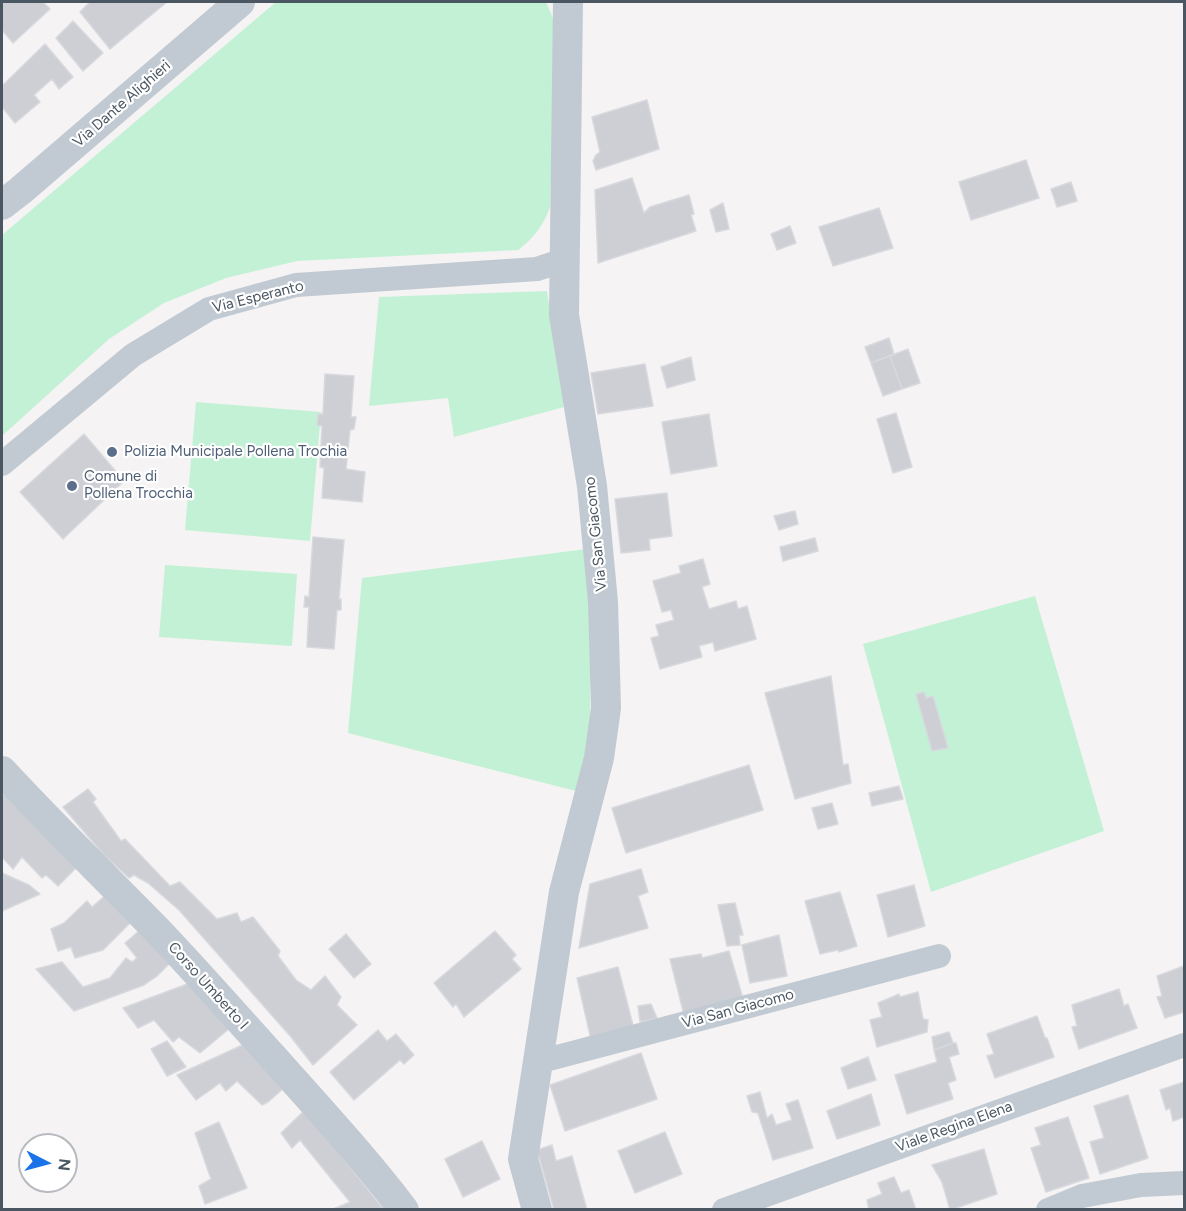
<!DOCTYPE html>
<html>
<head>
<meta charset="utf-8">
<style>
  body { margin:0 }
  #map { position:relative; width:1186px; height:1211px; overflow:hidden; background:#f5f3f3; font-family:Figtree,sans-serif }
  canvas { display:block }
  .frame { position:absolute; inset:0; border:3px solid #4a5661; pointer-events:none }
  .north { position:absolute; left:18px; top:1133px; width:60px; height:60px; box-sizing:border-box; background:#fff; border:2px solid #b7bbc0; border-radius:50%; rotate:96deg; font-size:16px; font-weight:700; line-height:24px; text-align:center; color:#4a5661 }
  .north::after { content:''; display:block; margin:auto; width:21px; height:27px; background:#1a73e8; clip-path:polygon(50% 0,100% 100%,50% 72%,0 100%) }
</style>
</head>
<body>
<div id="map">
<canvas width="1186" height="1211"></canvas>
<div class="frame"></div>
<div class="north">N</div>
</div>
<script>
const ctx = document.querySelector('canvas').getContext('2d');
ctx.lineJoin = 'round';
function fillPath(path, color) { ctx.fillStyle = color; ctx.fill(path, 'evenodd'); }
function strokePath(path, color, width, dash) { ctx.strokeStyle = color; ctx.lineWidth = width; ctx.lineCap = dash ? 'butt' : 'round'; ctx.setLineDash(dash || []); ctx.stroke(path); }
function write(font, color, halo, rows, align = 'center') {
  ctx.font = font + ' Figtree,sans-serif'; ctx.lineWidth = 4.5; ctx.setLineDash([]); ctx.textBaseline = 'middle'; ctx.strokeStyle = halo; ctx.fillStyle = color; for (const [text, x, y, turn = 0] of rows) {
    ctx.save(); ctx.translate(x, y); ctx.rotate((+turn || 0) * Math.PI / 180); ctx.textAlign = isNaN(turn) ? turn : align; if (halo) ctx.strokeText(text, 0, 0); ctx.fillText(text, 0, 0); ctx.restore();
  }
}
fillPath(new Path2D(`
  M276,2H546L556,25L550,207C544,225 533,239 518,250L297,261L226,278L164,303L109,339L2,436V235Z
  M547,291L564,407L454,437L448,398L369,406L379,297Z
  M196,402L321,412L310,541L185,530Z
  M586,549L591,627L590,724L580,792L348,733L362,578Z
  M165,565L297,574L292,646L159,637Z
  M1035,596L1104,831L931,892L863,644Z`), '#c3f1d5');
const building = new Path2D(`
  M2,2H45L44,3L50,9L13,43L2,30Z
  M90,2H167L110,49L80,12Z
  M73,21L103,53L83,71L56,38Z
  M45,44L73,77L59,89L52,79L34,95L40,102L15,123L2,107V86Z
  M647,100L659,149L596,170L593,161L596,155L600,152L592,117Z
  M1026,160L1039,198L971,220L959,182Z
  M632,178L644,213L650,207L689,195L694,214L691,215L696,231L598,263L595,190Z
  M1071,182L1077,201L1057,207L1051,189Z
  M723,203L729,229L716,232L710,210Z
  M879,208L893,248L833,266L819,227Z
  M790,226L796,243L777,250L771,234Z
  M889,338L894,354L871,363L865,347Z
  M908,349L920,383L902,389L890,356Z
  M890,356L902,389L883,396L871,363Z
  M691,357L695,380L667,388L661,367Z
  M645,364L653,406L598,414L591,373Z
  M325,374L354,376L351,417H356L354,429L350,430L346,469L365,472L362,502L322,498L324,468L320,467L322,426L317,425L318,414H323Z
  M896,413L912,467L893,473L877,419Z
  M709,414L717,466L671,474L662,422Z
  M84,434L124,481L63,539L20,492Z
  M667,493L672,536L649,539L650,550L621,553L615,499Z
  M795,511L798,524L779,530L774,516Z
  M313,537L344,540L339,599H341V610H337L334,649L307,647L309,607H304L305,596L309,597Z
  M815,538L818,551L783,561L780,547Z
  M703,559L710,584L702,587L709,609L736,601L738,609L747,606L756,639L715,651L713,642L699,646L702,657L660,669L651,638L659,636L656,625L674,620L671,610L662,612L653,581L681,573L679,566Z
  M831,676L843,765L848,764L851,783L795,799L765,693Z
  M924,692L926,698L933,696L948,748L932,751L916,694Z
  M749,765L763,810L626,853L612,808Z
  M899,786L903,799L872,806L869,793Z
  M88,789L96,799L93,802L121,841L125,839L170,886L180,882L217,919L237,913L241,922L253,917L280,951L278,956L296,980L311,990L325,976L341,997L337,1005L357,1025L313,1065L291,1037L179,910L148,883L134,875L129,878L104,855L63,807Z
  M15,790L82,862L58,886L46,875L42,878L22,857L13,869L2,857V796Z
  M832,803L838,824L818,829L812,808Z
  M641,869L648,892L638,896L648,928L579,948L590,884Z
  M2,873L29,885L40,894L2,911Z
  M914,885L925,926L888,937L877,895Z
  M840,892L857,946L839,952L838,950L820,954L805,901Z
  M107,894L132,921L103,950L75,958L71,947L58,951L51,929L64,923L87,901L92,907Z
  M735,903L743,935H739L740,945L727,946L718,905Z
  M140,930L171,962L157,976L144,985L74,1011L36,969L62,962L83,987L110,978L126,958L132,962L137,958L125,943Z
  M495,931L516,955L512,959L521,969L464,1017L456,1004L453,1007L434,983Z
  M346,934L371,964L354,978L329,949Z
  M779,935L787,976L750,983L742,945Z
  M729,951L744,1002L685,1019L670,959L701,954L702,958Z
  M1184,966V1012L1165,1018L1157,997L1162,996L1157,976Z
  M618,967L635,1033L592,1044L577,978Z
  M190,983L230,1028L200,1053L179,1037L173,1042L154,1020L138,1028L123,1008Z
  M1119,989L1124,1006L1128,1004L1137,1028L1079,1049L1072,1027L1077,1026L1072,1005Z
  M918,992L923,1019L928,1020L927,1032L877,1047L870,1020L882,1017L878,1003L899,994L900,997Z
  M651,1004L657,1018L640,1022L638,1006Z
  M1037,1016L1045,1038H1047L1054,1057L995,1078L987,1056L994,1054L987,1034Z
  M378,1030L387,1041L396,1034L414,1055L404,1064L400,1060L354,1100L330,1072Z
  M949,1032L953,1043L934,1050L932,1037Z
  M167,1041L186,1067L167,1076L151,1049Z
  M247,1043L286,1086L268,1102L262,1105L237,1081L226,1091L220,1083L196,1100L177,1075Z
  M953,1043H956L959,1054L949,1057L956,1080L948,1083L953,1099L907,1114L895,1075L937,1062L934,1050Z
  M641,1053L657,1099L565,1131L550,1085Z
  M868,1057L876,1080L848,1089L841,1068Z
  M1184,1082V1117L1173,1121L1170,1108L1166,1110L1160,1090Z
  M760,1092L767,1118L772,1114L776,1125L792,1120L786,1104L798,1100L813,1148L773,1160L758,1113L752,1112L747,1096Z
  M871,1094L880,1125L837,1139L827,1111Z
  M1128,1095L1148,1158L1100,1174L1090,1142L1104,1138L1094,1106Z
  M305,1110L384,1210H331L350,1202L300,1140L292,1148L281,1133Z
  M1068,1117L1089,1178L1046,1192L1031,1148L1041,1145L1035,1128Z
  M219,1122L247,1188L205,1204L199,1186L211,1179L195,1133Z
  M665,1132L682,1174L635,1193L618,1151Z
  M482,1141L500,1179L463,1197L445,1159Z
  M552,1145L556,1161L572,1156L587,1210H554L537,1150Z
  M984,1149L997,1194L950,1210L942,1182L932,1165Z
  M894,1177L901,1193L909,1190L916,1210H869L867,1200L882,1194L878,1183Z`);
fillPath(building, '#cdcfd5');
strokePath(building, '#d7d9de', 1.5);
strokePath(new Path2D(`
  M2,464L133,355L209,309L296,285L537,269L564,260
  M538,1062L939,956
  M724,1210L1184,1045
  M1048,1210L1082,1196L1141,1185L1184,1183`), '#c1cad2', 24);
strokePath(new Path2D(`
  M2,205L20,191L240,2
  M2,771C52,825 105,877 157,930C199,974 239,1020 280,1065C322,1112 365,1159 404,1210
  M537,1210L523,1159L564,892L599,758L606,708L603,602L592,486L564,315L568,2`), '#c1cad2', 30);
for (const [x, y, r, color] of [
  [112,452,6,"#5c6f8a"],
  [72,486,6,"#5c6f8a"]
]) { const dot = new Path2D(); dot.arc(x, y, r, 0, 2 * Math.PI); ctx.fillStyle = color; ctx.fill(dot); strokePath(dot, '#fff', 2); }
write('15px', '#4a5661', '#fff', [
  ["Via Dante Alighieri",122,104,-41],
  ["Via Esperanto",258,297,-14],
  ["Via San Giacomo",596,534,-96],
  ["Corso Umberto I",208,986,48],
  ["Via San Giacomo",738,1009,-15],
  ["Viale Regina Elena",954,1127,-20]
]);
write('15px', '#4e5e75', '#fff', [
  ["Polizia Municipale Pollena Trochia",124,452],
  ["Comune di",84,477],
  ["Pollena Trocchia",84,494]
], 'left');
</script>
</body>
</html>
